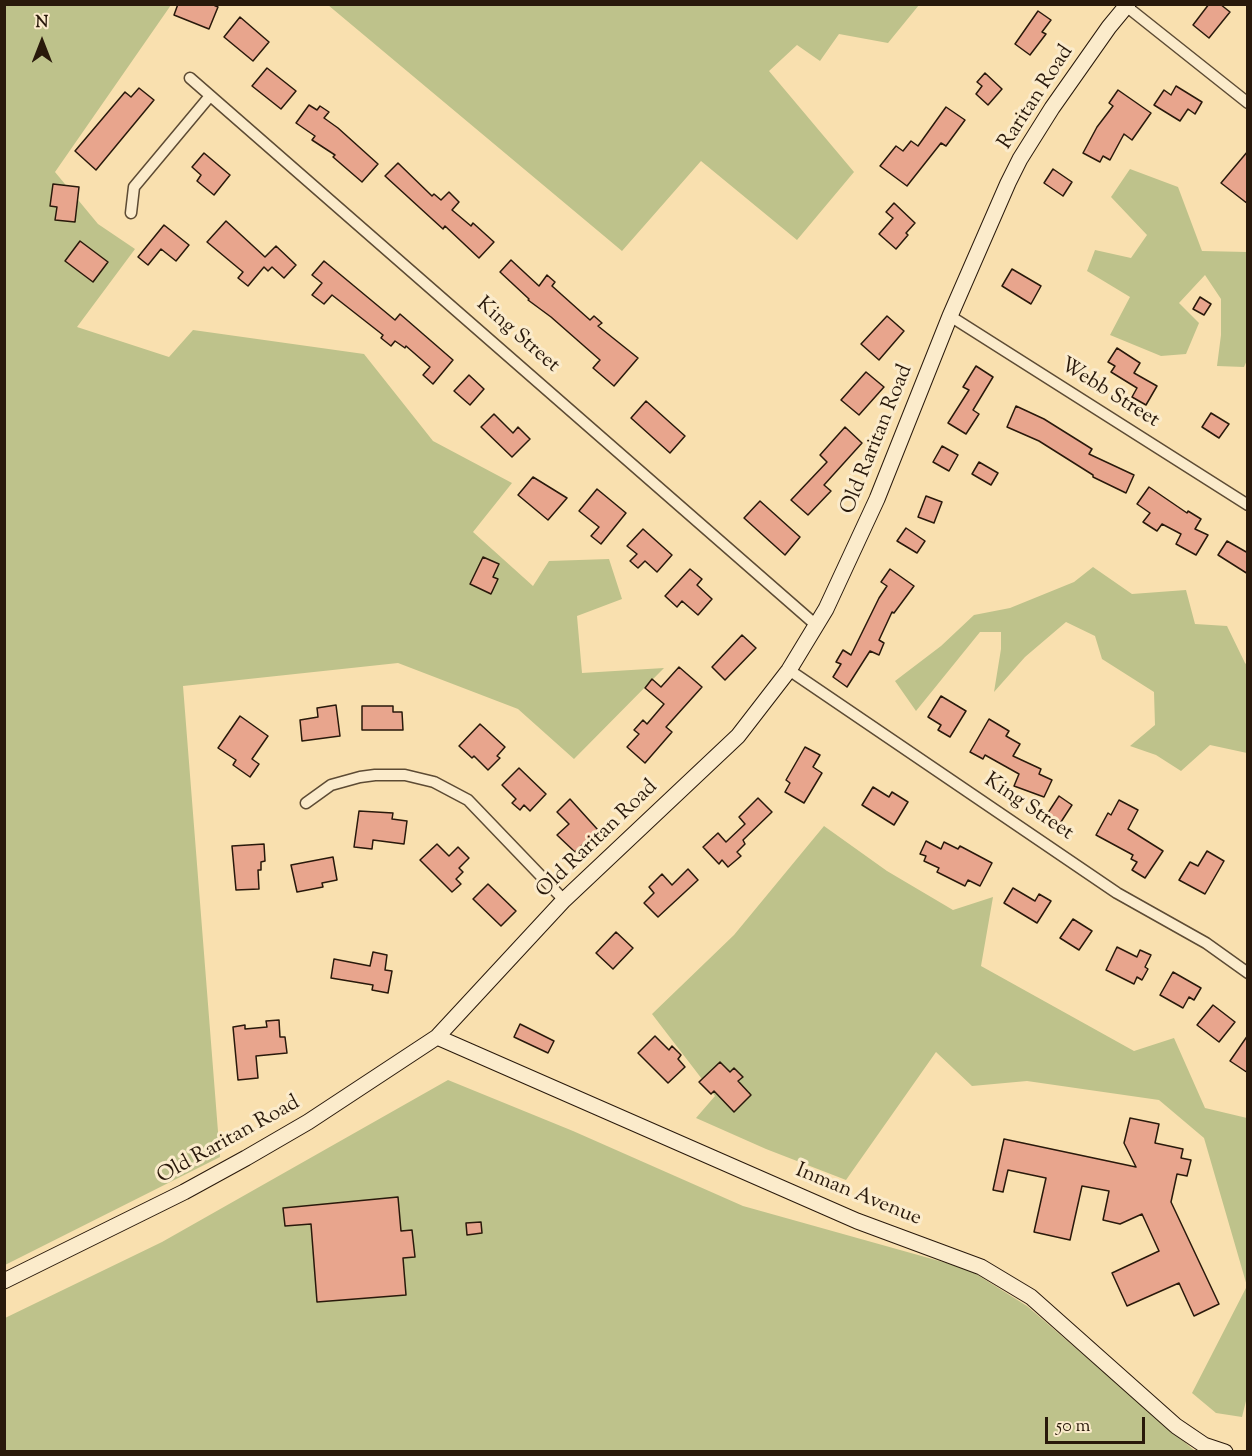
<!DOCTYPE html>
<html>
<head>
<meta charset="utf-8">
<style>
  body { margin:0 }
  #map { position:relative; width:1252px; height:1456px; overflow:hidden; background:#f9e0af; font-family:"Sorts Mill Goudy",serif }
  canvas { display:block }
  .frame { position:absolute; inset:0; border:6px solid #29190b; pointer-events:none }
  .north { position:absolute; left:12px; top:12px; width:60px; height:60px; -webkit-text-stroke:4px #fbebcb; paint-order:stroke; rotate:0deg; font-size:16px; font-weight:700; line-height:24px; text-align:center; color:#29190b }
  .north::after { content:''; display:block; margin:auto; width:21px; height:27px; background:#29190b; clip-path:polygon(50% 0,100% 100%,50% 72%,0 100%) }
  .scale { position:absolute; left:1045px; top:1417px; width:100px; height:27px; box-sizing:border-box; border:3px solid #29190b; border-top:0; padding-left:8px; font-size:18px; line-height:21px; white-space:nowrap; color:#29190b; -webkit-text-stroke:4px #fbebcb; paint-order:stroke }
</style>
</head>
<body>
<div id="map">
<canvas width="1252" height="1456"></canvas>
<div class="frame"></div>
<div class="north">N</div>
<div class="scale">50 m</div>
</div>
<script>
const ctx = document.querySelector('canvas').getContext('2d');
ctx.lineJoin = 'round';
function fillPath(path, color) { ctx.fillStyle = color; ctx.fill(path, 'evenodd'); }
function strokePath(path, color, width, dash) { ctx.strokeStyle = color; ctx.lineWidth = width; ctx.lineCap = dash ? 'butt' : 'round'; ctx.setLineDash(dash || []); ctx.stroke(path); }
function write(font, color, halo, rows, align = 'center') {
  ctx.font = font + ' "Sorts Mill Goudy",serif'; ctx.lineWidth = 6; ctx.setLineDash([]); ctx.textBaseline = 'middle'; ctx.strokeStyle = halo; ctx.fillStyle = color; for (const [text, x, y, turn = 0] of rows) {
    ctx.save(); ctx.translate(x, y); ctx.rotate((+turn || 0) * Math.PI / 180); ctx.textAlign = isNaN(turn) ? turn : align; if (halo) ctx.strokeText(text, 0, 0); ctx.fillText(text, 0, 0); ctx.restore();
  }
}
fillPath(new Path2D(`
  M4,5H171L55,172L98,224L135,249L77,327L169,357L193,330L364,354L433,441L512,483L473,532L533,586L549,561L609,559L622,599L577,616L582,673L664,668L574,759L518,709L398,663L183,686L220,1157L5,1265Z
  M328,5H919L888,43L839,34L820,61L797,45L769,71L854,172L797,240L701,161L622,251Z
  M1130,169L1178,187L1202,251L1247,252L1248,358L1244,367L1217,366L1221,335V299L1205,275L1179,303L1199,323L1186,354L1161,356L1110,335L1130,297L1087,271L1095,250L1131,258L1147,235L1111,197Z
  M1093,567L1132,594L1186,590L1195,624L1227,626L1245,663L1247,665V753L1210,745L1181,771L1156,755L1130,746L1155,725L1154,692L1102,659L1095,636L1066,622L1025,657L994,692L1001,649V632H980L916,711L895,681L941,646L974,615L1010,608L1074,582Z
  M824,826L887,871L953,910L993,897L981,966L1134,1051L1174,1038L1205,1108L1247,1118L1248,1393L1242,1417L1216,1413L1192,1393L1247,1286L1204,1138L1159,1100L1027,1081L972,1086L936,1052L846,1180L766,1149L696,1118L715,1096L652,1014L734,935Z
  M448,1080L573,1131L743,1206L968,1269L1027,1306L1195,1451L5,1452V1318L162,1242Z`), '#bec28b');
const building = new Path2D(`
  M178,4H211L218,7L209,29L174,15Z
  M1209,4H1220L1230,12L1209,38L1193,25Z
  M1038,11L1051,20L1042,32L1046,34L1030,55L1015,44Z
  M240,17L269,42L253,61L224,37Z
  M267,68L296,91L281,109L252,86Z
  M985,73L1002,89L988,105L976,94L982,86L977,82Z
  M1176,86L1202,102L1195,114L1188,109L1180,121L1154,105L1164,90L1171,95Z
  M139,88L154,100L96,170L75,151L125,92L131,97Z
  M1118,90L1151,113L1132,140L1124,134L1110,160L1103,156L1100,162L1083,153L1097,127L1113,106L1109,103Z
  M309,105L317,110L320,106L329,112L324,118L338,128L378,164L362,182L333,157L335,155L312,140L315,136L296,123Z
  M946,107L965,120L946,146L941,143L907,186L880,166L896,146L903,151L911,141L918,146Z
  M1248,151V204L1221,183Z
  M204,153L230,175L214,195L197,181L201,175L192,167Z
  M398,163L432,196L434,194L441,200L449,192L459,202L452,210L471,226L473,223L494,242L479,258L445,226L443,229L385,176Z
  M1053,169L1072,182L1063,196L1044,183Z
  M53,184L79,187L75,222L55,220L57,207L50,206Z
  M894,203L915,223L906,233L908,235L896,249L879,234L893,218L886,212Z
  M226,221L265,257L276,246L296,265L284,278L272,267L268,271L264,267L248,286L238,278L243,272L207,242Z
  M164,225L189,245L176,261L161,249L148,265L138,257Z
  M80,241L108,262L93,282L65,261Z
  M511,260L539,286L547,275L555,282L552,286L590,320L594,316L602,323L598,326L638,358L614,386L593,368L600,360L551,317L528,300L529,299L500,272Z
  M324,261L395,320L400,314L453,360L433,384L423,375L430,367L406,346L405,348L395,341L391,346L381,338L383,335L332,295L324,304L312,295L322,283L312,275Z
  M1012,269L1041,286L1031,304L1002,286Z
  M1200,297L1211,304L1204,315L1193,309Z
  M887,316L904,331L879,360L861,344Z
  M1117,348L1140,363L1134,373L1157,386L1146,405L1132,397L1137,388L1111,372L1115,366L1108,362Z
  M976,366L993,377L973,410L979,414L966,434L948,423L969,390L963,387Z
  M866,372L884,387L859,415L841,400Z
  M469,375L484,389L470,405L454,391Z
  M646,401L685,436L670,453L631,418Z
  M1016,406L1044,419L1092,449L1089,454L1134,475L1126,493L1093,477V475L1039,441L1007,427Z
  M1211,413L1229,424L1219,438L1202,427Z
  M494,414L513,433L518,427L530,439L512,457L481,427Z
  M845,427L862,443L824,485L831,491L808,515L791,500L827,462L820,455Z
  M942,446L958,455L949,471L933,462Z
  M979,462L998,473L991,485L972,474Z
  M533,477L567,498L548,520L518,495Z
  M1149,487L1187,513L1188,511L1201,519L1195,529L1208,535L1196,555L1176,544L1181,534L1162,524L1157,531L1143,522L1150,513L1137,504Z
  M597,489L626,513L601,544L591,536L599,527L579,511Z
  M926,496L942,502L934,523L918,517Z
  M760,501L800,537L785,555L744,518Z
  M906,528L925,541L917,553L897,541Z
  M643,529L672,555L657,572L645,561L638,568L630,561L637,554L627,546Z
  M1227,541L1248,553V574L1218,555Z
  M483,557L499,564L493,577L498,579L491,594L470,584Z
  M690,569L702,579L697,585L712,599L698,615L682,601L677,607L665,596Z
  M890,569L914,586L894,613L892,612L879,640L884,643L879,655L870,651L847,687L833,677L841,664L836,662L843,650L851,655L879,598L887,586L881,582Z
  M742,635L756,648L725,680L712,667Z
  M679,667L702,687L666,727L672,732L645,763L627,747L639,734L634,730L643,720L647,724L664,704L645,688L652,679L661,687Z
  M941,696L966,711L950,737L938,730L941,725L928,717Z
  M336,705L340,736L302,741L300,720L318,717L317,708Z
  M362,706H393V712H402L403,730H362Z
  M240,716L268,736L252,759L259,764L250,777L233,765L236,760L218,748Z
  M989,719L1009,731L1006,736L1020,744L1013,756L1041,769L1039,774L1052,780L1044,797L1014,786L1019,774L985,755L983,759L970,752Z
  M480,724L505,747L497,756L500,758L488,770L474,756L472,758L459,746Z
  M805,747L820,755L813,767L822,773L804,803L785,792L790,783L786,780Z
  M519,768L546,794L530,811L524,805L520,810L512,803L516,799L502,785Z
  M873,787L889,797L892,792L908,802L894,825L862,805Z
  M1059,796L1072,805L1059,825L1046,816Z
  M758,798L772,812L743,840L745,844L737,852L741,856L728,867L722,860L719,864L703,847L718,833L726,842L745,824L739,817Z
  M570,799L598,830L575,852L557,835L569,824L557,812Z
  M1119,800L1138,810L1128,829L1163,851L1145,878L1132,870L1137,862L1131,859L1133,855L1096,835L1108,813L1111,815Z
  M359,811L393,813L392,819L407,821L404,844L373,840L372,849L354,847Z
  M926,841L941,849L944,842L958,849L960,846L992,863L980,886L968,880L965,886L937,872L939,868L924,861L926,856L920,854Z
  M264,844L265,861L261,862V870H258L259,889L236,890L232,846Z
  M437,844L449,856L458,847L469,858L459,868L463,872L456,879L461,884L452,892L420,860Z
  M1207,851L1224,861L1205,894L1179,880L1190,862L1198,866Z
  M333,857L337,880L322,883L323,887L297,892L291,865Z
  M688,869L698,880L658,917L644,903L654,893L649,887L662,874L672,885Z
  M488,884L516,911L501,926L473,899Z
  M1013,888L1035,901L1039,894L1051,901L1037,923L1004,903Z
  M1073,919L1092,931L1079,950L1060,938Z
  M616,932L633,948L613,969L596,953Z
  M1117,947L1137,957L1140,950L1151,955L1145,967L1148,969L1142,980L1137,977L1134,984L1106,970Z
  M373,952L387,955L385,970L392,971L388,993L372,990L373,985L331,978L334,959L370,966Z
  M1173,972L1201,988L1194,1000L1189,997L1183,1008L1160,995Z
  M1213,1005L1235,1022L1219,1042L1197,1025Z
  M279,1020L280,1037H285L287,1053L256,1056L258,1078L238,1080L233,1027L245,1025V1029L267,1027L266,1021Z
  M520,1024L554,1041L548,1053L514,1037Z
  M1248,1035V1073L1230,1061Z
  M655,1036L669,1050L672,1046L681,1055L678,1059L685,1067L668,1083L638,1053Z
  M720,1062L730,1072L734,1068L743,1077L738,1081L751,1095L734,1112L714,1091L711,1094L699,1082Z
  M1130,1118L1159,1124L1155,1143L1183,1149L1181,1158L1191,1160L1187,1176L1177,1174L1171,1202L1219,1304L1194,1316L1179,1283L1127,1306L1112,1273L1159,1251L1142,1214L1120,1224L1103,1220L1109,1191L1082,1186L1070,1240L1034,1232L1046,1178L1008,1170L1003,1192L993,1190L1004,1139L1136,1167L1124,1143Z
  M398,1197L401,1231L412,1230L415,1257L403,1258L406,1295L317,1302L311,1224L285,1226L283,1208Z
  M481,1222L482,1233L467,1235L466,1223Z`);
fillPath(building, '#e8a58d');
strokePath(building, '#29190b', 1.5);
const street = new Path2D(`
  M1126,6L1248,103
  M190,78L816,625
  M131,213L134,187L210,96
  M950,316L1248,505
  M789,670L1117,893L1206,943L1248,973
  M306,803L331,785L360,777L375,775H405L434,782L468,800L564,900`);
const secondary = new Path2D(`
  M437,1037L857,1221L981,1267L1031,1297L1176,1426L1204,1445L1225,1452
  M4,1281L184,1192L246,1158L308,1122L437,1037L564,900L738,736L789,670L826,609L877,499L950,316L1008,183L1020,159L1052,108L1109,27L1128,4`);
strokePath(street, '#5d4b34', 13);
strokePath(secondary, '#29190b', 17);
strokePath(street, '#fbebcb', 10);
strokePath(secondary, '#fbebcb', 15);
write('21px', '#29190b', '#fbebcb', [
  ["Raritan Road",1037,98,-57],
  ["King Street",517,336,41],
  ["Webb Street",1109,394,32],
  ["Old Raritan Road",878,440,-68],
  ["King Street",1028,808,34],
  ["Old Raritan Road",598,840,-44],
  ["Old Raritan Road",229,1141,-29],
  ["Inman Avenue",858,1196,22]
]);
</script>
</body>
</html>
